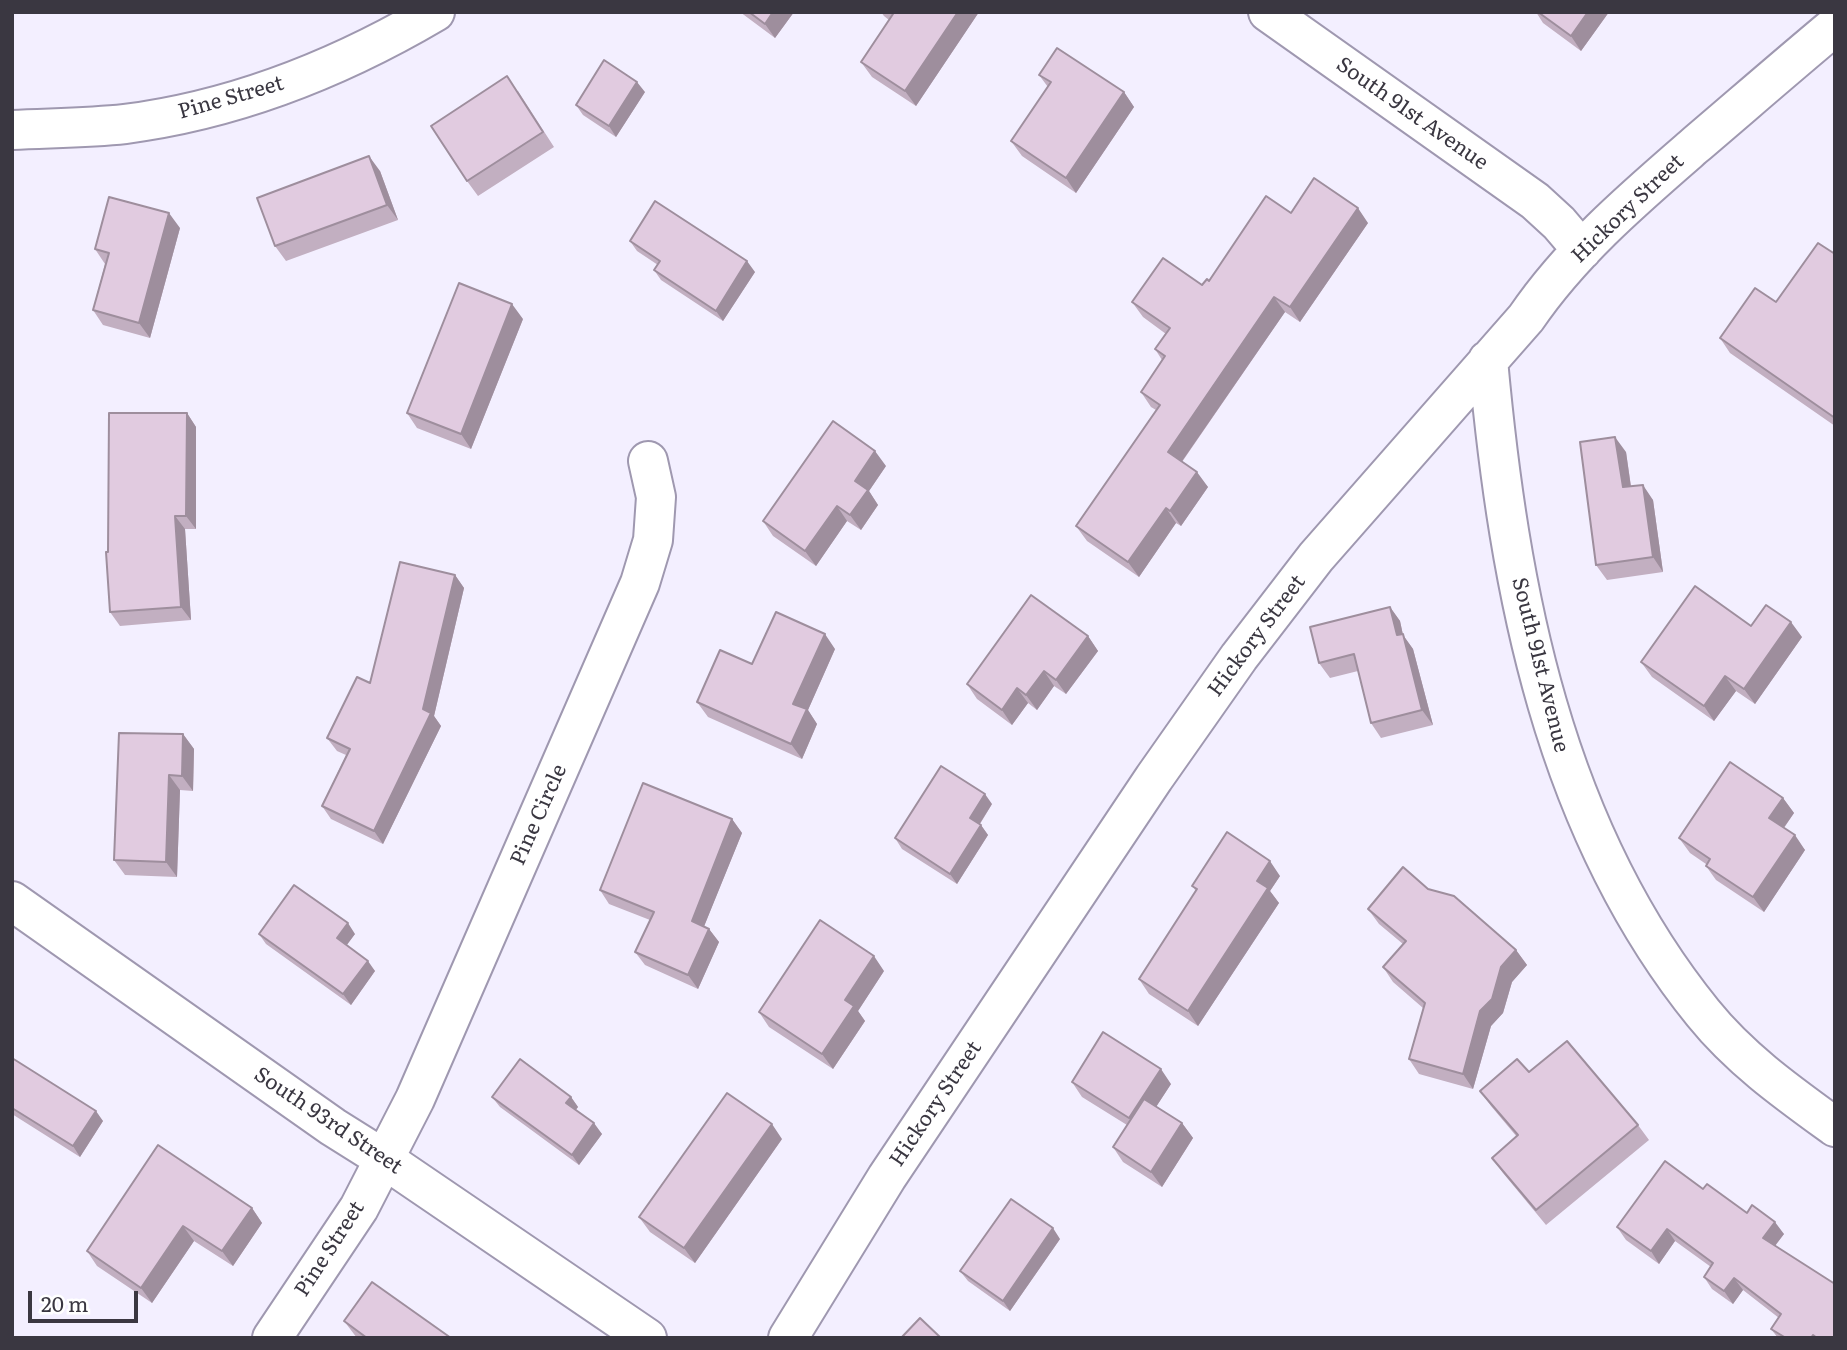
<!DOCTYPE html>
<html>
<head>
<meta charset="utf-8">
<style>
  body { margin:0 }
  #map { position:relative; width:1847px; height:1350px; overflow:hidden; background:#f3efff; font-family:Literata,serif }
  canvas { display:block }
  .frame { position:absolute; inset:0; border:14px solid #3a3741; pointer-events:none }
  .scale { position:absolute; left:28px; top:1291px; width:110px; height:32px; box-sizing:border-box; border:4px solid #3a3741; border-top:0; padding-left:9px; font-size:21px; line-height:24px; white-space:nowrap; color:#3a3741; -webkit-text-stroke:5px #fff; paint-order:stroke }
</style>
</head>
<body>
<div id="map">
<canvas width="1847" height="1350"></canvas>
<div class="frame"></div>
<div class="scale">20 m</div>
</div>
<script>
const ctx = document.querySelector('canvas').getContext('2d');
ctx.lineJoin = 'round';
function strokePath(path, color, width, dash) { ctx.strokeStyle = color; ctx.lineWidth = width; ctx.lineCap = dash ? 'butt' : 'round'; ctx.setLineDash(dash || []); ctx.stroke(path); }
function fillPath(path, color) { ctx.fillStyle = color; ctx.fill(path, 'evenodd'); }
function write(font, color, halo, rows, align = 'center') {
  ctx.font = font + ' Literata,serif'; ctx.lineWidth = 7; ctx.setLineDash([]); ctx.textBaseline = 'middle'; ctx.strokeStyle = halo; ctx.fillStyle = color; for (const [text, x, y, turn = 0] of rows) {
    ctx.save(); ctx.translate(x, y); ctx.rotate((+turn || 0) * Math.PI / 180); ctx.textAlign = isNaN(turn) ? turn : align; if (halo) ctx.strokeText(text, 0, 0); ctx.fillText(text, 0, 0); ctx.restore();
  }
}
const minor = new Path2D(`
  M1268,12L1535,201L1559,223L1582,250
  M12,130C50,128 88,128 125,124C234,110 340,68 435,12
  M1488,360C1509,590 1553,828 1703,1013C1740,1059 1788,1093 1835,1127
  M12,901L333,1127L384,1159L647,1338
  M272,1338L359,1208L415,1099L640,583L653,540L656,497L648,461
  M788,1338L887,1177L1154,778L1239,657L1316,557L1526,318C1571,252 1633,199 1693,147C1740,107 1787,66 1835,26`);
strokePath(minor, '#9f98b0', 42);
strokePath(minor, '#fff', 38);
fillPath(new Path2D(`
  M740,12H794L775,38Z
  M881,12H979L916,106L872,77L861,62L889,20L884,16Z
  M1536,12H1609L1581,51L1543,23Z
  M1039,75L1124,92L1134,107L1076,193L1022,156L1011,141L1048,87Z
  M518,91L554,147L478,196L467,181Z
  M645,92L616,137L583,115L576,105Z
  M380,171L398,220L286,261L275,246Z
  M1291,213L1368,223L1300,322L1285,312L1182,462L1208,487L1181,526L1176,523L1139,577L1087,541L1076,526L1156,410L1151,407L1141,392L1162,360L1155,349L1166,334L1143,317L1132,302L1202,285L1209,281Z
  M180,228L150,338L103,325L93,310L105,264L95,249Z
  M630,241L755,272L723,321L661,280L654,270L658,265L637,251Z
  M1835,254V426L1730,353L1720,338L1776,302Z
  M523,319L471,449L417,428L407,413Z
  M187,413L196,427V529H185L191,620L120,626L110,612L108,552Z
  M1626,452L1631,486L1653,500L1663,572L1607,580L1596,565Z
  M886,466L869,491L878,505L861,530L847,521L816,566L773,536L763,521Z
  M455,575L464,588L434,716L441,726L383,844L331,819L322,806L346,755L337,751L327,738Z
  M1390,607L1400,621L1403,635L1413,649L1433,725L1381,738L1371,723L1358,671L1330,678L1319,663Z
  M1751,626L1802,637L1755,704L1736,691L1714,721L1652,677L1641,662Z
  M1088,636L1098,651L1066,694L1054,686L1037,710L1028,703L1012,725L977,699L967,684Z
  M835,649L808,710L817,724L802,759L708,717L697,702L752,664Z
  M183,734L194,749L193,791L180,790L177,877L125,875L114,860Z
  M1783,798L1794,813L1784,828L1805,850L1764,912L1716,880L1706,866V864L1690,853L1679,838Z
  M992,804L980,824L988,835L957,884L902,849L895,838Z
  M732,819L742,833L704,926L709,929L719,942L698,989L645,965L635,952L650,920L609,904L600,890Z
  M1280,876L1270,891L1279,903L1198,1026L1149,994L1139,979L1196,891L1192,886Z
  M1428,889L1516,950L1527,965L1512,982L1503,1013L1491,1026L1473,1089L1419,1074L1409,1059L1423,1008L1393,982L1383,967L1403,944L1379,924L1368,909Z
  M259,934H355L346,945L375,971L351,1005L266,944Z
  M884,971L858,1011L865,1021L833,1069L769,1027L759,1012Z
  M12,1058L103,1121L80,1157L12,1114Z
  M1529,1072L1638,1125L1649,1140L1546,1225L1503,1173L1492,1158L1517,1137L1491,1106L1480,1091Z
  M1072,1082L1171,1084L1156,1107L1182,1123L1193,1138L1162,1187L1123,1162L1113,1147L1127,1125L1082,1097Z
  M492,1097H571L578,1107L576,1110L602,1134L579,1165L500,1107Z
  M782,1139L695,1263L650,1232L639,1217Z
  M1703,1189L1784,1234L1775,1245L1835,1338H1778L1771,1329L1779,1318L1743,1290L1733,1304L1712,1289L1704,1277L1711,1267L1675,1241L1659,1264L1626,1240L1617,1227Z
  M252,1208L262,1223L233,1266L194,1241L152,1303L97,1266L87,1251Z
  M1060,1239L1010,1311L968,1281L960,1271Z
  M344,1321L451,1338H357Z`), '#c2afc1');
fillPath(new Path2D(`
  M773,12H794L775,38L765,24Z
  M958,12H979L916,106L905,91Z
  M1588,12H1609L1581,51L1571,36Z
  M637,82L645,92L616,137L609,126Z
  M1124,92L1134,107L1076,193L1066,178Z
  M369,156L380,171L398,220L387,205Z
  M1358,208L1368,223L1300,322L1290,307Z
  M169,213L180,228L150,338L139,323Z
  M747,261L755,272L723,321L716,311Z
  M1274,297L1285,312L1178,467L1168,452Z
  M512,304L523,319L471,449L461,434Z
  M187,413L196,427V529L186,516Z
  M1615,437L1626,452L1633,502L1623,487Z
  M875,451L886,466L869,491L878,505L861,530L850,515L855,481Z
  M1197,472L1208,487L1181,526L1170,511Z
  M1643,485L1653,500L1663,572L1653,557Z
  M837,506L847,521L816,566L805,551Z
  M1166,508L1176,523L1139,577L1128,562Z
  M175,516L185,529L191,620L181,607Z
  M455,575L464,588L434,716L441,726L383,844L374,831L423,709Z
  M1390,607L1400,621L1403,635L1413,649L1433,725L1422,710L1397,635Z
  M1791,622L1802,637L1755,704L1744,689Z
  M825,634L835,649L808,710L817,724L802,759L791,744L793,704Z
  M1088,636L1098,651L1066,694L1056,680Z
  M1044,671L1054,686L1037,710L1026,695Z
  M1725,676L1736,691L1714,721L1704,706Z
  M1017,688L1028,703L1012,725L1002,710Z
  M183,734L194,749L193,791L182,776Z
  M169,775L180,790L177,877L166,862Z
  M985,794L992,804L977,828L970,818Z
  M1783,798L1794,813L1780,833L1769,818Z
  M732,819L742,833L701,934L692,921Z
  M981,825L988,835L957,884L950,874Z
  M1795,835L1805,850L1764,912L1753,897Z
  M1270,861L1280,876L1270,891L1279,903L1198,1026L1188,1011L1257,881Z
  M348,923L355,934L344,949L337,938Z
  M709,929L719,942L698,989L688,975Z
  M1516,950L1527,965L1512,982L1503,1013L1491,1026L1473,1089L1463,1074L1480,1011L1501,967Z
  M874,956L884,971L858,1011L865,1021L833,1069L822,1054L845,1000Z
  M368,961L375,971L351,1005L343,994Z
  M1161,1069L1171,1084L1139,1133L1129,1118Z
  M571,1097L578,1107L573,1113L566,1103Z
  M96,1111L103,1121L80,1157L73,1146Z
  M594,1123L602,1134L579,1165L572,1155Z
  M1182,1123L1193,1138L1162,1187L1151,1172Z
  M772,1124L782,1139L695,1263L684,1248Z
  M252,1208L262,1223L233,1266L222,1251Z
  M1775,1222L1784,1234L1772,1250L1763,1238Z
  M183,1226L194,1241L152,1303L141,1288Z
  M1053,1228L1060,1239L1010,1311L1003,1301Z
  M1667,1229L1675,1241L1659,1264L1651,1251Z
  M1734,1278L1743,1290L1733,1304L1724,1291Z`), '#9e8e9d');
const building = new Path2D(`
  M749,12H773L765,24Z
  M890,12H958L905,91L861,62L893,14Z
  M1538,12H1588L1571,36Z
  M1057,48L1124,92L1066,178L1011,141L1051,82L1039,75Z
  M604,60L637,82L609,126L576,105Z
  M507,76L543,132L467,181L431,126Z
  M369,156L387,205L275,246L257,198Z
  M1314,178L1358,208L1290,307L1274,297L1168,452L1197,472L1170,511L1166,508L1128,562L1076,526L1160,405L1141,392L1165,356L1155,349L1170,328L1132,302L1163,258L1202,285L1207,279L1209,281L1266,196L1291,213Z
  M109,197L169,213L139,323L93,310L109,253L95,249Z
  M655,201L747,261L716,311L654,270L660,261L630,241Z
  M1818,243L1835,254V418L1720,338L1755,288L1776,302Z
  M459,283L512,304L461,434L407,413Z
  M109,413H187L186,516H175L181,607L110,612L106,552H108Z
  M833,421L875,451L855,481L868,490L850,515L837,506L805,551L763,521Z
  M1615,437L1623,487L1643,485L1653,557L1596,565L1580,442Z
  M400,562L455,575L423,709L431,713L374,831L322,806L350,749L327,738L357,677L370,683Z
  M1695,586L1751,626L1766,605L1791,622L1744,689L1725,676L1704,706L1641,662Z
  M1031,595L1088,636L1056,680L1044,671L1026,695L1017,688L1002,710L967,684Z
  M1390,607L1397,635L1403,634L1422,710L1371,723L1354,654L1319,663L1310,627Z
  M776,612L825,634L793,704L807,709L791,744L697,702L720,650L752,664Z
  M119,733L183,734L182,776L169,775L166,862L114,860Z
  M1730,762L1783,798L1769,818L1795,835L1753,897L1706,866L1710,859L1679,838Z
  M941,766L985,794L970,818L981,825L950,874L895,838Z
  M643,783L732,819L692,921L709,929L688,975L635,952L654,912L600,890Z
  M1227,832L1270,861L1257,881L1268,888L1188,1011L1139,979L1197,889L1192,886Z
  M1403,867L1428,889L1454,896L1516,950L1501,967L1492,999L1480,1011L1463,1074L1409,1059L1425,1003L1383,967L1406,941L1368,909Z
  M294,885L348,923L337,938L368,961L343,994L259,934Z
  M820,920L874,956L845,1000L854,1006L822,1054L759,1012Z
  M1103,1032L1161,1069L1129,1118L1072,1082Z
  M1567,1041L1638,1125L1536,1210L1492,1158L1518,1135L1480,1091L1517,1059L1529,1072Z
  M12,1058L96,1111L73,1146L12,1108Z
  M520,1059L571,1097L566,1103L594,1123L572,1155L492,1097Z
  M727,1093L772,1124L684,1248L639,1217Z
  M1144,1099L1182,1123L1151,1172L1113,1147Z
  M158,1145L252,1208L222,1251L183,1226L141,1288L87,1251Z
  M1665,1161L1703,1189L1707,1184L1747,1213L1752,1205L1775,1222L1763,1238L1835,1284V1338H1817L1813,1335L1811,1338H1786L1771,1329L1781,1314L1734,1278L1724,1291L1704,1277L1713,1263L1667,1229L1651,1251L1617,1227Z
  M1011,1199L1053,1228L1003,1301L960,1271Z
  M372,1282L451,1338H367L344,1321Z
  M920,1318L941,1338H901Z`);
fillPath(building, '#e1cbe0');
strokePath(building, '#9e8e9d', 2);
write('21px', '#3a3741', '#fff', [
  ["Pine Street",231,98,-16],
  ["South 91st Avenue",1412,114,35],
  ["Hickory Street",1628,209,-44],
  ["Hickory Street",1257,636,-53],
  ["South 91st Avenue",1540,665,76],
  ["Pine Circle",539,815,-66],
  ["Hickory Street",936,1104,-56],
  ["South 93rd Street",328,1121,34],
  ["Pine Street",330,1249,-57]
]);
</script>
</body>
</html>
